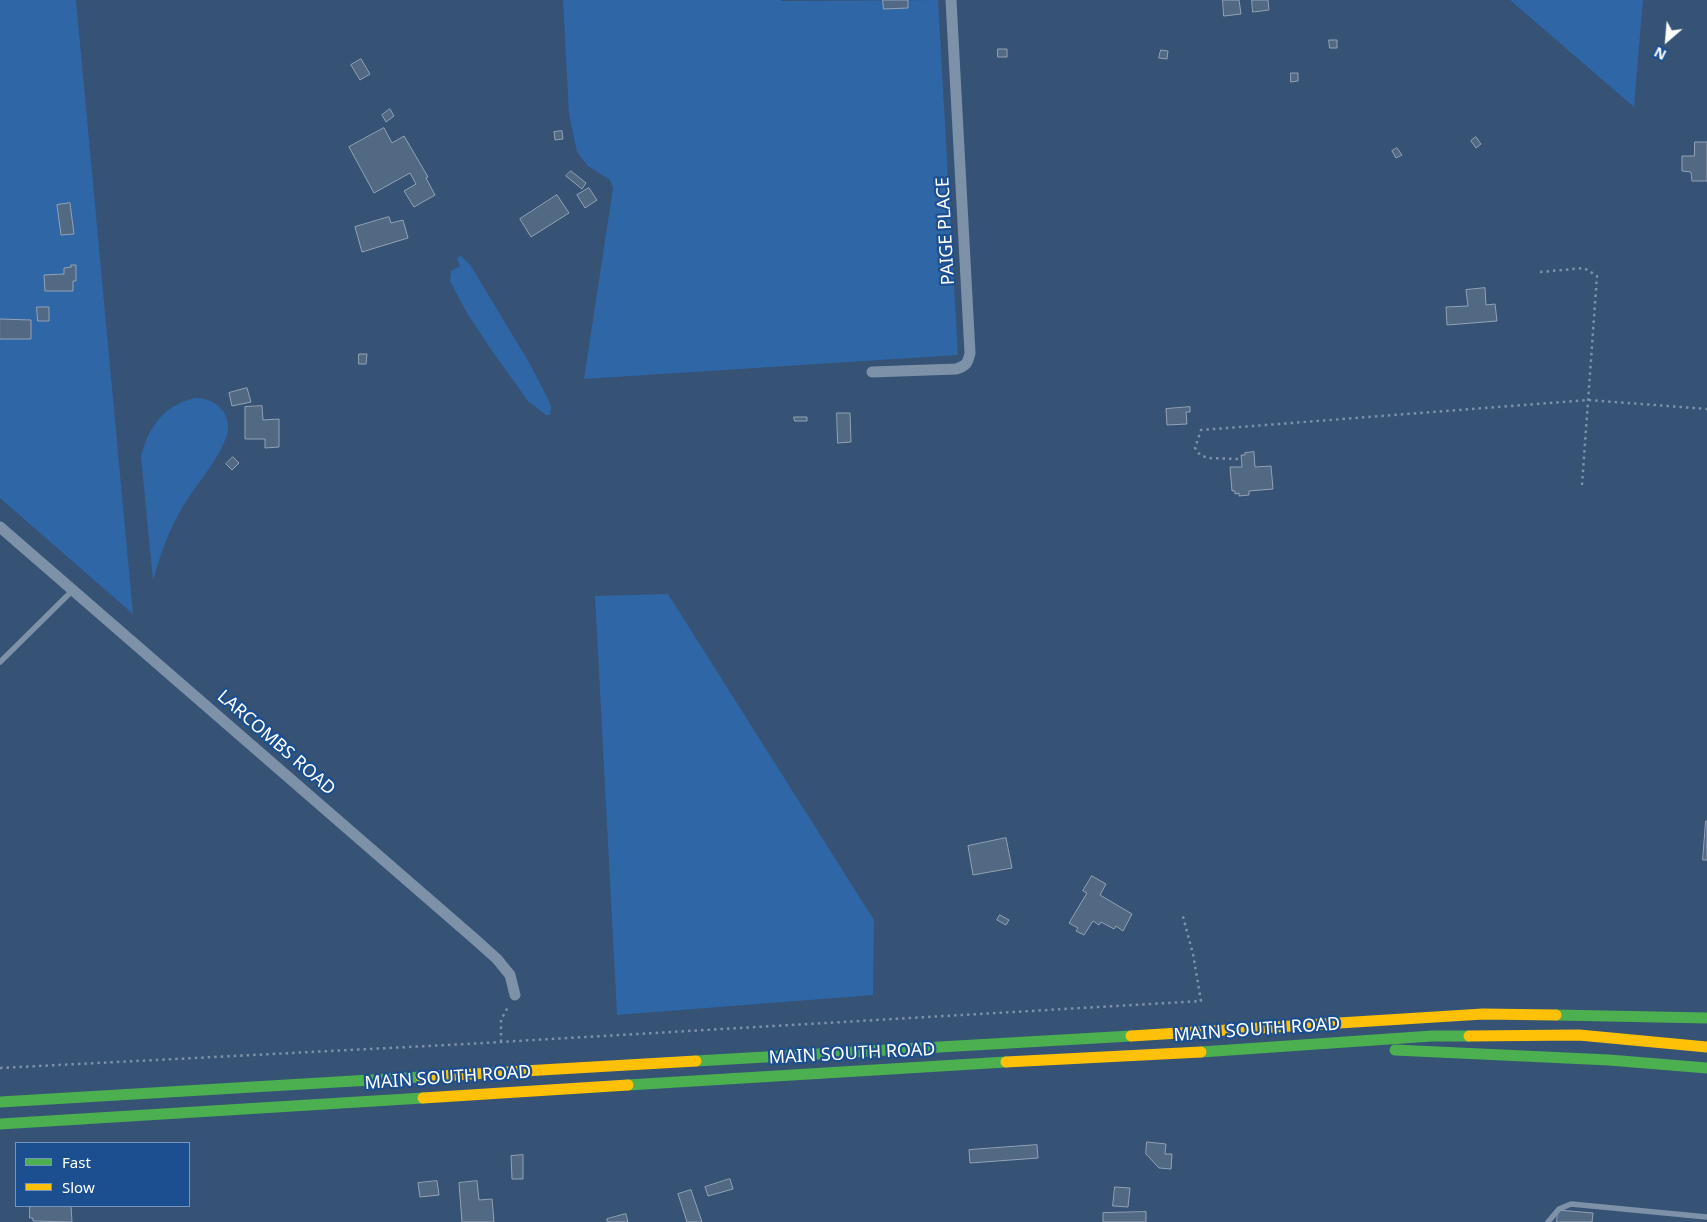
<!DOCTYPE html>
<html>
<head>
<meta charset="utf-8">
<style>
  body { margin:0 }
  #map { position:relative; width:1707px; height:1222px; overflow:hidden; background:#365274; font-family:"Noto Sans",sans-serif }
  canvas { display:block }
  .legend { position:absolute; left:15px; top:1142px; width:175px; height:65px; box-sizing:border-box; background:#1b4f8f; border:1px solid #7695bc; margin:0; padding:6px 9px; list-style:none; font-size:15px; color:#fff }
  .legend li { display:flex; align-items:center; gap:10px; height:25px }
  .legend b { width:25px; border:1px solid #7695bc }
  .north { position:absolute; left:1642px; top:15px; width:50px; height:50px; -webkit-text-stroke:4px #1b4f8f; paint-order:stroke; rotate:207deg; font-size:14px; font-weight:700; line-height:20px; text-align:center; color:#fff }
  .north::after { content:''; display:block; margin:auto; width:18px; height:22px; background:#fff; clip-path:polygon(50% 0,100% 100%,50% 72%,0 100%) }
</style>
</head>
<body>
<div id="map">
<canvas width="1707" height="1222"></canvas>
<ul class="legend">
<li><b style="height:6px;background:#4caf50"></b>Fast</li>
<li><b style="height:6px;background:#ffc107"></b>Slow</li>
</ul>
<div class="north">N</div>
</div>
<script>
const ctx = document.querySelector('canvas').getContext('2d');
ctx.lineJoin = 'round';
function fillPath(path, color) { ctx.fillStyle = color; ctx.fill(path, 'evenodd'); }
function strokePath(path, color, width, dash) { ctx.strokeStyle = color; ctx.lineWidth = width; ctx.lineCap = dash ? 'butt' : 'round'; ctx.setLineDash(dash || []); ctx.stroke(path); }
function write(font, color, halo, rows, align = 'center') {
  ctx.font = font + ' "Noto Sans",sans-serif'; ctx.lineWidth = 4.5; ctx.setLineDash([]); ctx.textBaseline = 'middle'; ctx.strokeStyle = halo; ctx.fillStyle = color; for (const [text, x, y, turn = 0] of rows) {
    ctx.save(); ctx.translate(x, y); ctx.rotate((+turn || 0) * Math.PI / 180); ctx.textAlign = isNaN(turn) ? turn : align; if (halo) ctx.strokeText(text, 0, 0); ctx.fillText(text, 0, 0); ctx.restore();
  }
}
fillPath(new Path2D(`
  M0,0H76L133,614L0,498Z
  M563,0H781V1L938,0L958,355L584,379L613,188L610,180L588,166L577,152L569,115Z
  M1510,0H1643L1634,107Z
  M460,255L471,266L530,364L548,399L551,407L550,415H546L528,401L492,351L467,313L450,281L451,271L460,266L457,259Z
  M195,398C215,397 233,414 227,435C220,457 202,477 189,497C172,522 161,551 153,581L141,457C148,427 164,405 195,398Z
  M668,594L874,920L873,995L617,1015L595,596Z`), '#2f66a5');
const building = new Path2D(`
  M883,0H908V8L884,9Z
  M1223,0H1239L1241,14L1224,16Z
  M1252,0H1268L1269,10L1253,12Z
  M1329,40H1337V48H1330Z
  M998,49H1007V57H998Z
  M1161,50L1168,51L1167,59L1159,58Z
  M361,59L370,74L360,80L351,65Z
  M1291,73H1298V81L1291,82Z
  M390,109L394,116L386,122L382,115Z
  M384,128L392,143L404,136L428,177L426,178L435,195L414,207L404,191L416,184L410,173L374,193L349,147Z
  M562,131L563,139L555,140L554,132Z
  M1476,137L1481,144L1476,148L1471,141Z
  M1695,142H1707V181H1692L1691,172L1682,171V156H1694Z
  M1397,148L1402,155L1396,158L1392,151Z
  M571,171L586,183L582,189L566,176Z
  M589,188L597,200L585,208L577,195Z
  M557,195L569,213L531,237L520,219Z
  M70,203L74,234L61,235L57,205Z
  M389,217L391,223L403,220L408,238L362,252L355,227Z
  M71,265H76V281H73V291H45L44,275L64,274V268L71,267Z
  M1485,288L1486,305L1495,304L1497,321L1447,325L1446,307L1468,306L1466,290Z
  M37,307H49V321H38Z
  M0,319L31,320V339H0Z
  M359,354H367L366,364H359Z
  M247,388L251,402L232,406L229,393Z
  M262,406L263,420L279,419V447L265,448V439H245V407Z
  M1190,407V412H1186L1187,424L1167,425L1166,409Z
  M837,413H850L851,442L838,443Z
  M794,417H807V421H795Z
  M1254,452L1255,467L1271,466L1273,489L1249,491V495L1239,496V493L1235,494V491H1232L1230,467H1242L1241,455H1245V453Z
  M233,457L239,463L232,470L226,464Z
  M1706,821H1707V860H1703Z
  M1006,838L1012,868L973,875L968,846Z
  M1092,876L1106,884L1100,895L1132,914L1123,931L1116,926L1114,929L1101,922L1099,925L1093,921L1084,935L1076,931L1078,928L1069,923L1087,893L1083,891Z
  M1000,915L1009,920L1006,925L997,920Z
  M1147,1142L1166,1144L1165,1154H1172L1171,1169L1159,1168L1146,1154Z
  M1037,1145L1038,1158L970,1163L969,1150Z
  M523,1155V1179H512L511,1156Z
  M730,1179L733,1189L708,1196L705,1187Z
  M437,1181L439,1195L420,1197L418,1183Z
  M477,1181L479,1200L492,1199L494,1222H462L459,1183Z
  M1115,1187L1130,1188L1128,1207L1113,1206Z
  M691,1190L702,1222H687L678,1194Z
  M30,1206H71L72,1222L33,1221V1218H30Z
  M1558,1210L1593,1213L1592,1222H1557Z
  M1146,1212V1222H1103V1213Z
  M626,1214L628,1222H607V1219Z`);
fillPath(building, '#526984');
strokePath(building, '#92a2b6', 1);
strokePath(new Path2D(`
  M1540,272L1584,268L1597,276L1582,485
  M1238,459L1208,458L1200,455L1195,448L1201,430L1589,400L1707,409
  M501,1042V1020L509,1005
  M0,1068L466,1044L1201,1001L1193,954L1182,913`), '#7d92a8', 2.5, [2.5, 4]);
strokePath(new Path2D(`
  M0,662L73,590
  M1548,1222L1559,1209L1571,1204L1707,1217`), '#7d92a8', 5.5);
strokePath(new Path2D(`
  M872,372L956,369C966,366 968,363 970,353L951,0
  M0,527L477,941L497,959L510,975L515,995`), '#7d92a8', 11);
strokePath(new Path2D(`
  M1556,1015L1707,1018
  M1395,1050L1609,1060L1707,1068
  M1201,1052L1432,1036H1469
  M696,1061L1131,1036
  M628,1085L1006,1062
  M0,1102L421,1077
  M0,1124L423,1098`), '#4caf50', 11);
strokePath(new Path2D(`
  M1131,1036L1483,1014L1556,1015
  M1469,1036L1579,1035L1707,1047
  M1006,1062L1201,1052
  M421,1077L696,1061
  M423,1098L628,1085`), '#ffc107', 11);
write('18px', '#fff', '#1b4f8f', [
  ["PAIGE PLACE",946,231,-93],
  ["LARCOMBS ROAD",276,743,41],
  ["MAIN SOUTH ROAD",1257,1030,-4],
  ["MAIN SOUTH ROAD",852,1054,-3],
  ["MAIN SOUTH ROAD",448,1078,-4]
]);
</script>
</body>
</html>
